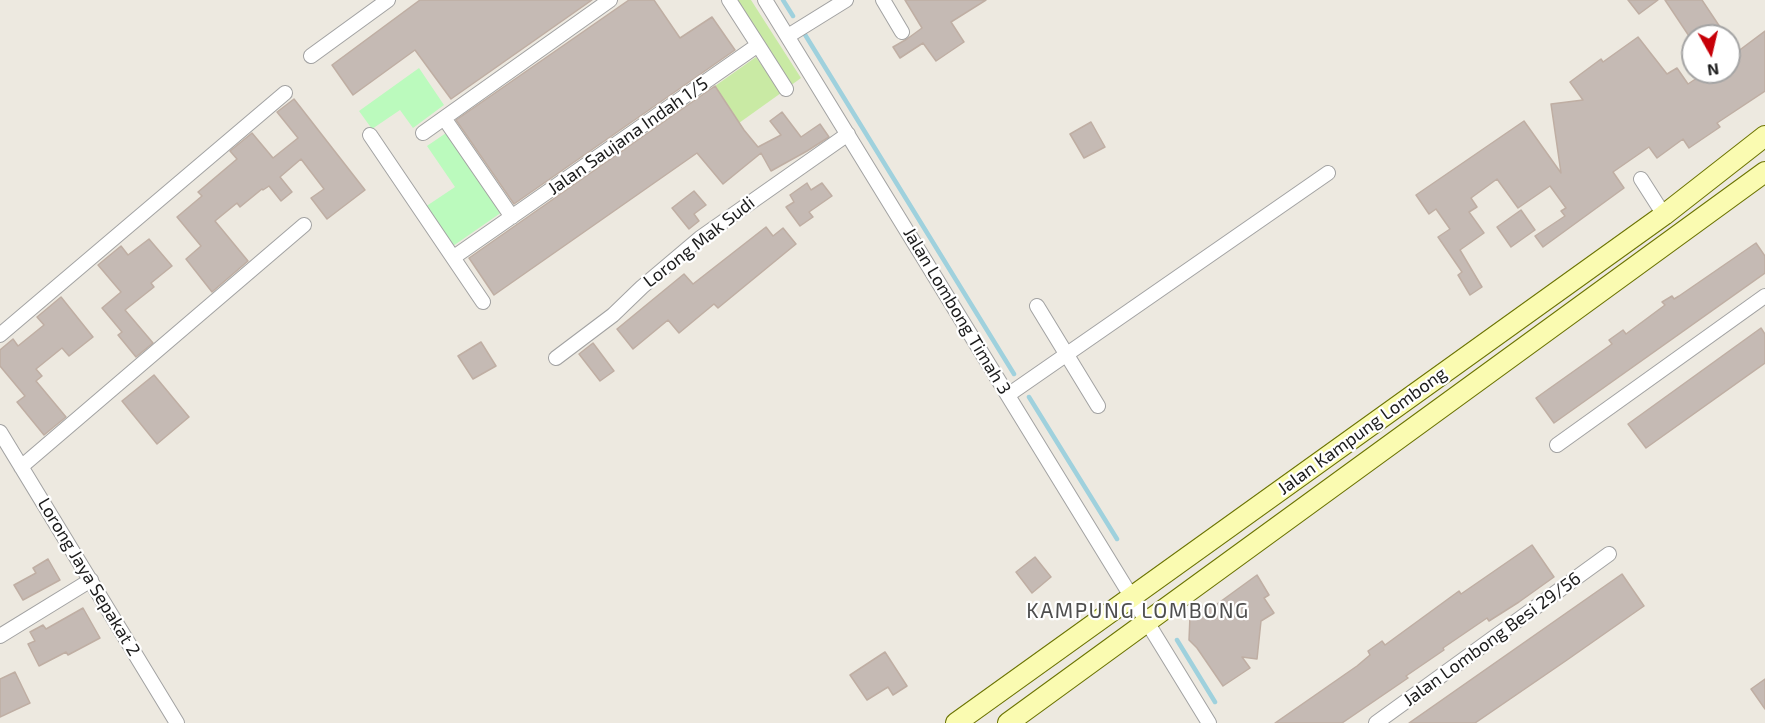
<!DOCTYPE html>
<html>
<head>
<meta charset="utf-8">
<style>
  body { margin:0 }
  #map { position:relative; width:1765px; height:723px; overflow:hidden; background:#ede9e0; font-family:"Exo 2",sans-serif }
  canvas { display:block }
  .north { position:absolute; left:1681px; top:24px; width:60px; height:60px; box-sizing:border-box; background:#fff; border:2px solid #a4a4a4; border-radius:50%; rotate:172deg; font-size:16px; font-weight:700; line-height:24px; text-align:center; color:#1b1b1b }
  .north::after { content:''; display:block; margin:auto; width:21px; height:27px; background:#c70008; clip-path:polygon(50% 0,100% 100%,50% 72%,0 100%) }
</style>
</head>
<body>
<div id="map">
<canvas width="1765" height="723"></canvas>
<div class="north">N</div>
</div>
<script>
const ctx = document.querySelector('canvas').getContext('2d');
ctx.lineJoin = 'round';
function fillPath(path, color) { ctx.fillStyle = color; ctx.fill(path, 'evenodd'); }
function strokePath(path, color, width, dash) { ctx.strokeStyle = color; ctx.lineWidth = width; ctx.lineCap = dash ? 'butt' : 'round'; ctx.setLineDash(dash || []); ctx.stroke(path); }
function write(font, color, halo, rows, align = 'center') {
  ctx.font = font + ' "Exo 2",sans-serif'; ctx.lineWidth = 4.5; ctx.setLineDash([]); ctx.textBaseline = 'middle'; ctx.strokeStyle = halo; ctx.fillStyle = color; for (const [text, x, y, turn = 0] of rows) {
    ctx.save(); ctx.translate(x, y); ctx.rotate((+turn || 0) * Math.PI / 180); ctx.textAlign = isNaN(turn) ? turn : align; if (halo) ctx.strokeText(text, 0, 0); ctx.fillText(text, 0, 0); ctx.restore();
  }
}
fillPath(new Path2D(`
  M736,0H751L801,78L790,86Z
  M756,57L781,93L739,123L715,86Z`), '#c9eaa4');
fillPath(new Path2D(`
  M419,68L444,105L413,128L400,110L372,129L359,111Z
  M446,133L502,212L453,246L425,207L455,187L427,146Z`), '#bbfabd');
strokePath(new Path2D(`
  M783,0L793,16
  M804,33L1014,374
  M1029,397L1117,539
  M1177,640L1215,702`), '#9fd1dd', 4.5);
const building = new Path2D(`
  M420,0H592L451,99L415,50L353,95L332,65Z
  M629,0H654L680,38L712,17L735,50L514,204L456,120Z
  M905,0H986L951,22L964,42L936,61L923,43L900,58L893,47L907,39L922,28Z
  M1628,0H1658L1639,14Z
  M1665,0H1702L1720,27L1706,36H1689Z
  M1765,31V91L1717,123L1720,127L1689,148L1683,139L1657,158L1649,147L1613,172L1624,188L1543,247L1535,236L1565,216L1561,211L1566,208L1550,186L1518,208L1497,179L1471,198L1477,207L1469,212L1484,233L1460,250L1482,287L1470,295L1458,275L1462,272L1438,237L1450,229L1436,209L1429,214L1416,195L1524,121L1561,173L1551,104L1583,100L1570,82L1601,59L1603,62L1638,37L1667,74L1677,68L1688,84L1706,72H1729V58Z
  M715,86L744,130L758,147L781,135L770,121L782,112L801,137L820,124L829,137L807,151L771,171L761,153L723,184L697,153L494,295L469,258Z
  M294,99L365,190L327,219L311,198L324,189L301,159L280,177L292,192L281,201L269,186L263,190L262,189L240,207L237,203L215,221L248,261L212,292L186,259L201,246L177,217L202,196L198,192L237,159L230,151L252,133L273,158L298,138L277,112Z
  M1091,122L1105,147L1084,158L1070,134Z
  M807,183L811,190L822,183L832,196L809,212L813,217L800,226L786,207L794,202L790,195Z
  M694,191L706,205L694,214L699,221L689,229L672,208Z
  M1521,210L1535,230L1511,247L1497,227Z
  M766,227L773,236L783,228L796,244L718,308L714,304L679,333L668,320L633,349L617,329L684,274L693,284Z
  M149,239L172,266L151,283L154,287L125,310L153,343L136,357L118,335L122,332L102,308L121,292L98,265L121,246L128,255Z
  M1756,243L1765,256V273L1554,423L1536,398L1612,344L1609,340L1623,330L1626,334L1665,305L1662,302L1672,296L1674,299L1679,296Z
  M61,297L93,337L69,356L62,348L36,369L42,376L36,381L66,417L44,435L17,402L25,396L0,366V350L13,339L18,346L44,325L37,317Z
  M1761,328L1765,334V363L1646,448L1628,424Z
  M481,342L496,366L473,379L458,356Z
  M593,343L614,371L600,381L579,354Z
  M154,375L189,417L157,444L122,401Z
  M1532,545L1554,577L1519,602L1489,621L1487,618L1443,648L1444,650L1406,676L1408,678L1342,723H1275L1357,666L1370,655L1368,651L1382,641L1385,645L1459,591L1461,594Z
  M1035,557L1051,577L1032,593L1016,572Z
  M48,559L60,580L23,600L14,585L36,573L33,568Z
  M1622,574L1644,606L1567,660L1475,723H1409Z
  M1257,575L1269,595L1264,598L1274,613L1261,621L1257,659L1242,657L1250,668L1223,686L1197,648L1189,640L1190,616L1203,606L1213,607Z
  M83,608L100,638L68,655L66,652L39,666L28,644L35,641L30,632L43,625L46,629Z
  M885,652L907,686L893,695L888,687L867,700L850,675Z
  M15,672L30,703L0,717V679Z
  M1765,679V709L1751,689Z`);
fillPath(building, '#c5bab4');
strokePath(building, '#bfaea3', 1.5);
const street = new Path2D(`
  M765,0L1209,723
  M883,0L902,32
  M788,36L846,0
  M758,45L786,89
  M311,56L388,0
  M444,118L512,217
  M423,133L610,0
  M370,135L483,302
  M1641,179L1664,215
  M454,257L758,45L729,0
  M1037,306L1098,406
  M0,335L285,93
  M556,358L613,315L642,287L700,238L848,134
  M1008,395L1328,173
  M0,432L177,723
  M1557,445L1765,296
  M21,467L304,225
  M0,636L91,580
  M1376,723L1609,554`);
const secondary = new Path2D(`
  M956,723L1664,215L1765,136
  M1008,723L1765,172`);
strokePath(street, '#a2a2a2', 16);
strokePath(secondary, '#6b7302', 22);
strokePath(street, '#fff', 14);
strokePath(secondary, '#fafbb1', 20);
write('18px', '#1b1b1b', '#fff', [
  ["Jalan Saujana Indah 1/5",628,136,-35],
  ["Lorong Mak Sudi",699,242,-38],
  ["Jalan Lombong Timah 3",957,311,59],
  ["Jalan Kampung Lombong",1362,431,-36],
  ["Lorong Jaya Sepakat 2",89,577,59],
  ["Jalan Lombong Besi 29/56",1492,639,-36]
]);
ctx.letterSpacing = '1.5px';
write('21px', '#4e4e4e', '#fff', [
  ["KAMPUNG LOMBONG",1138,611]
]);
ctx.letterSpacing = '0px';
</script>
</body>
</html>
